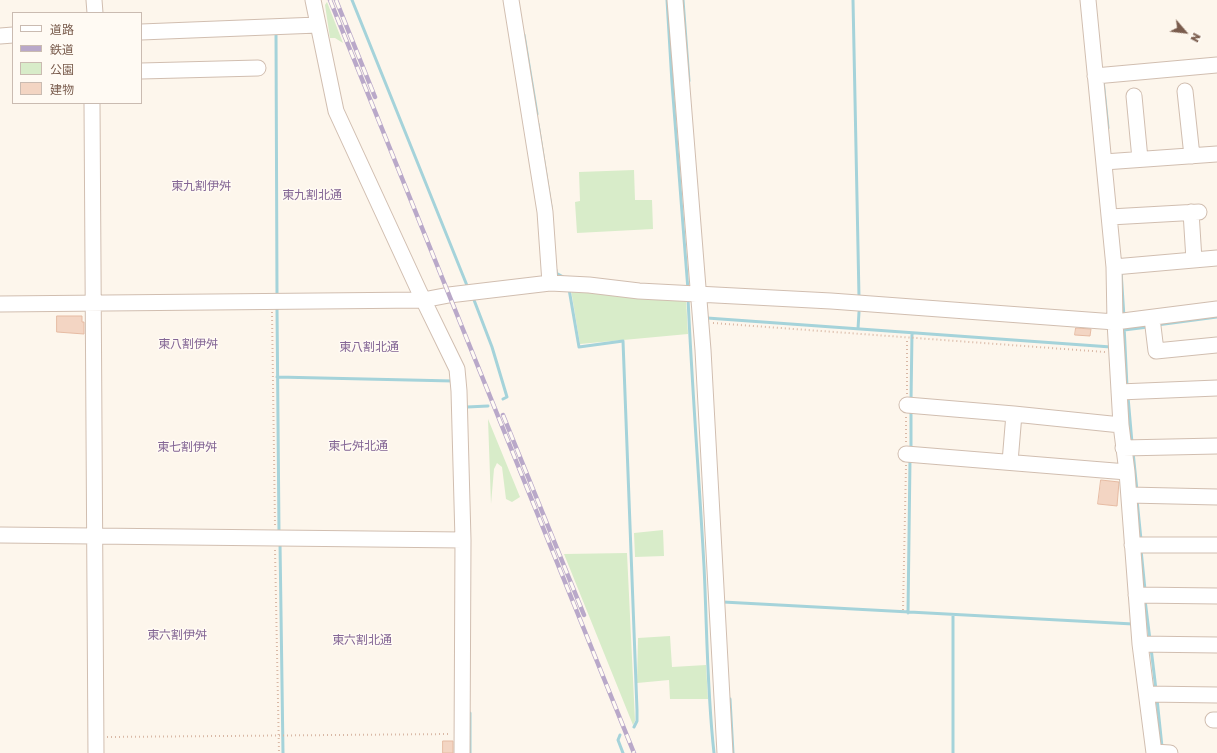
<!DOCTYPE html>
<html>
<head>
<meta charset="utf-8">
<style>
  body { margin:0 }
  #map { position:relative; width:1217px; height:753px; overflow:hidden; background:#fdf6ec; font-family:"Golos Text","Noto Sans JP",sans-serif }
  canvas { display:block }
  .legend { position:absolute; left:12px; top:12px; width:130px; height:92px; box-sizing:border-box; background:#fffaf3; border:1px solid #cabbb1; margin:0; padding:5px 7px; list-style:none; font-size:12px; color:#7a5c4d }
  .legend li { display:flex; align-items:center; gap:8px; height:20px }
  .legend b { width:20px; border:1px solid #cabbb1 }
  .north { position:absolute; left:1165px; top:12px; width:40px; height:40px; -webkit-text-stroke:3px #fffaf3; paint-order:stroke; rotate:118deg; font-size:11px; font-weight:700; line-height:16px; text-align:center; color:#7a5c4d }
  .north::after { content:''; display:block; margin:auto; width:14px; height:18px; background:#7a5c4d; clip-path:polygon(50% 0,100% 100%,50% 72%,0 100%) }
</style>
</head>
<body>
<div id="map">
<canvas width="1217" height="753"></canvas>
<ul class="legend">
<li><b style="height:5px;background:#fff"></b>道路</li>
<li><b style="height:5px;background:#b9a8c9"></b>鉄道</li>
<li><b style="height:11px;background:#d8ecc9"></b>公園</li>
<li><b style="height:11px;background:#f3d5c3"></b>建物</li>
</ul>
<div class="north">N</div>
</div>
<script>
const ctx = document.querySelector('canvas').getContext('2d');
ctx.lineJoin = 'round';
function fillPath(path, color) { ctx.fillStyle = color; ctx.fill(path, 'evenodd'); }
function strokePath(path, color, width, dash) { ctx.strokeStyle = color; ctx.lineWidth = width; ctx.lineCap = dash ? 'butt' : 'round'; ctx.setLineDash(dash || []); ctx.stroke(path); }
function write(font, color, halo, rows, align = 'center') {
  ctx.font = font + ' "Golos Text","Noto Sans JP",sans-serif'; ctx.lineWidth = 3; ctx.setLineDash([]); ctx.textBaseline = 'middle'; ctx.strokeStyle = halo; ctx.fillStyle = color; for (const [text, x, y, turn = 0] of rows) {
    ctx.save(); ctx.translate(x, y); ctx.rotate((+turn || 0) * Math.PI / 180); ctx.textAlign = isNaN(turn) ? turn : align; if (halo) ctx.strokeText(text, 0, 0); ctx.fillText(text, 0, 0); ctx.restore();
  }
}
fillPath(new Path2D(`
  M327,2L343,43L335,38H330L325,5Z
  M634,170L635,200H652L653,229L577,233L575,202L580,201L579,172Z
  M571,290L686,299L688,334L580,344Z
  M488,419L520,497L512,502L506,499L502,467L497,463L494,469L491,504Z
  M663,530L664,556L635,557L634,533Z
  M627,553L635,721L633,725L564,554Z
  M670,636L672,667L706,665L708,699H670L669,680L637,683L638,638Z`), '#d8ecc9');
strokePath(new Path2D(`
  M352,0L468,288
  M667,0L672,83L688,290
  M683,0L689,81
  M853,0L859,297
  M276,33L277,296
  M524,35L537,114
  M1103,80L1108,128
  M538,124L551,207
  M556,270V273L565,278
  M1121,271L1124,317
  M569,289L579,347L623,341L637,710V721L634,727
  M688,298C692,387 699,476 704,566C707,628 707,691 714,753
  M474,300L492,347L507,397L503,399
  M277,308L279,533
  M707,318L1111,347
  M1124,325L1127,387
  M1157,325L1217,317
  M858,329L859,312
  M1124,330L1148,327
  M277,377L453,381
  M1128,397L1132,443
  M911,401L912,333
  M467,407L488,406
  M911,449V409
  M1133,452L1137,491
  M1137,500L1141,540
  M280,543L283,753
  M1141,550L1145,590
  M1145,600L1150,640
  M723,602L1133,624
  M908,613L910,459
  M953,616V753
  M1151,648L1156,690
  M730,699L733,753
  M1157,699L1162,747
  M620,735L618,740L623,753
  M470,753V713`), '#a5d3da', 3);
const building = new Path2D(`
  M57,316H82V322H84V334L57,332Z
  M1076,328L1091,329L1090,336L1075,335Z
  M1101,480L1119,482L1117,506L1098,504Z
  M443,741H453V753H443Z`);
fillPath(building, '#f3d5c3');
strokePath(building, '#e6bba3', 1);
const minor = new Path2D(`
  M94,0L95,13
  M313,0L336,111L419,291L457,369L459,391L463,540L462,753
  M511,0L545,212L550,283
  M675,0L703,350L725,753
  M1088,0L1114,267L1115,322L1121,425L1127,472L1140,644L1154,753
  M141,32L318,25
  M0,36L13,35
  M141,71L258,68
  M1095,76L1217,65
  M1185,91L1192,156
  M1134,96L1140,159
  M92,103L96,753
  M1104,162L1217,154
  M1191,212L1194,260
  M1110,217L1199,212
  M1114,267L1217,258
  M0,304L423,300L449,295L550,283L589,285L639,291L831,301L1115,322L1217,309
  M1152,318L1156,351L1217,345
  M1119,392L1217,388
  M907,405L1014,414L1121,425
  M1123,448L1217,446
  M906,454L1127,472
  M1010,462L1014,414
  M1129,495L1217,497
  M0,535L463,540
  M1132,545H1217
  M1136,595L1217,596
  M1140,644L1217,645
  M1147,694L1217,695
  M1213,720H1217
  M1154,752L1170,753`);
strokePath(minor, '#d1beb0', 17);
strokePath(new Path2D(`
  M272,312L275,526
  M713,323L1105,352
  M907,394V338
  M906,442V417
  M275,550L279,753
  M903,610L906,465
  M107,737L451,734`), '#d9b8a5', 2, [1, 3]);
strokePath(minor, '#fff', 15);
const rail = new Path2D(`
  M330,0L634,753
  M336,0L375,97
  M503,415L584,615`);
strokePath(rail, '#b9a8c9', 4.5);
strokePath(rail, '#fffaf3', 3, [9]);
write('12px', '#846695', '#fffaf3', [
  ["東九割伊舛",201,186],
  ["東九割北通",312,195],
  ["東八割伊舛",188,344],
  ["東八割北通",369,347],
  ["東七舛北通",358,446],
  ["東七割伊舛",187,447],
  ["東六割伊舛",177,635],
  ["東六割北通",362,640]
]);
</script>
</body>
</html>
